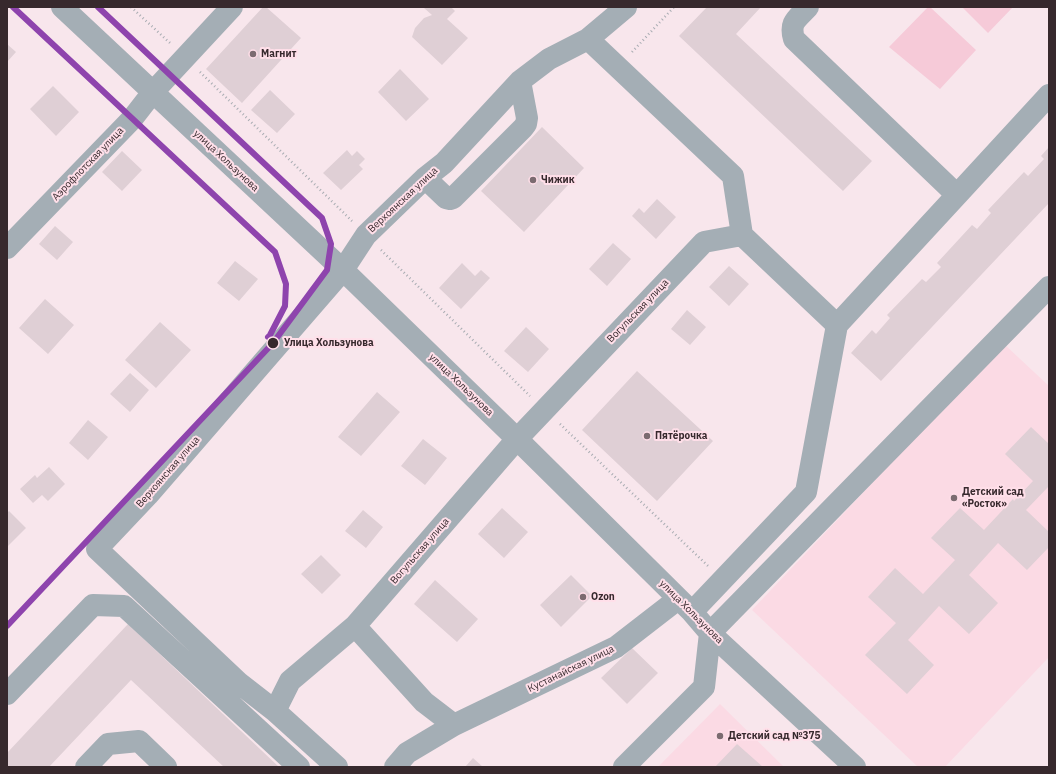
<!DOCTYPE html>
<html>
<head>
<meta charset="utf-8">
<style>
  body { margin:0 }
  #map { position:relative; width:1056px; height:774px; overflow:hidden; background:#f8e6ec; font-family:"IBM Plex Sans",sans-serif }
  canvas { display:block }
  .frame { position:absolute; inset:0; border:8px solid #37292d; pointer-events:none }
</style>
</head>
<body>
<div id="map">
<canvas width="1056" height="774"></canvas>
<div class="frame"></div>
</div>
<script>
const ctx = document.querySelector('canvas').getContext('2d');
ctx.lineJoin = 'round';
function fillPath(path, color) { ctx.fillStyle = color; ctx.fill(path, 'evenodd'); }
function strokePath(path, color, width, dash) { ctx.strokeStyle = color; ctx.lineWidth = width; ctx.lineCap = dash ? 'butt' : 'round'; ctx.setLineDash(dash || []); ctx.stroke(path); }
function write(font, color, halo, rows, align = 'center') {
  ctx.font = font + ' "IBM Plex Sans",sans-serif'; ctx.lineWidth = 4; ctx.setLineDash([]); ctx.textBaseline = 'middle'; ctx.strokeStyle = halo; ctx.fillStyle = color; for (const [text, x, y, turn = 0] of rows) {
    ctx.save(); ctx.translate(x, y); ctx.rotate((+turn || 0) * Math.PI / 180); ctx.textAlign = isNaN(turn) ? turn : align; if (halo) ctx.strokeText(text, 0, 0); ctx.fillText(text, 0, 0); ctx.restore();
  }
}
fillPath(new Path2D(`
  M1004,344L1049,386V657L945,767H918L752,610Z
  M720,704L784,767H658Z`), '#fbdae4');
fillPath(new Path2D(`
  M928,7H930L976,50L940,89L889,47Z
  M962,7H1013L988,33Z`), '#f6cad8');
fillPath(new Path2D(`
  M263,7H266L301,38L242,103L206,69Z
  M425,7H451L455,11L447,19L468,38L442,65L412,37L415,28L424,18L432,15L424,8Z
  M707,7H761L736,34L872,161L843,191L679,36Z
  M7,44L16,52L7,62Z
  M400,69L429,99L406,121L378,92Z
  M53,86L79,112L56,136L30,109Z
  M270,90L295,114L277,133L251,110Z
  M542,127L584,168L524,232L481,191Z
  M1049,147V203L881,381L851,353L872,330L876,334L890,318L887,315L922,279L926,282L941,267L937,263L972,225L977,229L991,213L988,210L1024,172L1028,176L1044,159L1041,156Z
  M347,150L352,156L357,151L365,159L359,165L363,169L341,190L323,173Z
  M122,151L142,170L122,191L102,172Z
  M657,199L676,217L656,239L632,216L639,208L644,213Z
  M55,226L73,242L57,260L39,244Z
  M613,243L631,259L607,286L589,269Z
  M235,261L258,279L239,301L217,283Z
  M462,263L475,276L481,270L490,278L461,309L439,288Z
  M729,266L749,284L729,306L709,287Z
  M45,299L74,325L48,354L19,328Z
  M687,310L706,327L690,345L671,329Z
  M160,322L191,350L156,388L125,360Z
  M526,327L549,349L528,372L504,351Z
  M637,371L713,441L657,501L582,430Z
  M130,373L149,390L130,412L110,394Z
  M377,392L400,412L361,456L338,437Z
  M88,420L108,437L88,460L69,443Z
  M1031,427L1049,444V486L1026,510L1049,532V547L1027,570L998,543L969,575L998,603L969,634L939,606L908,640L934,665L907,694L865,655L896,623L868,597L895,568L923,594L955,560L931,538L960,508L984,530L1013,499L1014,501L1033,481L1005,454Z
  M423,439L447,458L425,485L401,466Z
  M49,467L65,484L48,501L42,495L33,503L20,489L35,475L37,478Z
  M502,508L528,532L504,558L478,534Z
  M363,510L383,527L366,548L345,531Z
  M9,511L26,528L7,547V513Z
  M321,555L341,575L322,594L301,574Z
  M571,575L592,596L561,627L540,605Z
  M435,580L478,619L457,642L414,604Z
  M128,624L279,767H224L131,680L49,767H7V753Z
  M632,648L658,673L627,704L601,678Z
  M737,744L763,767H715Z
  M473,758L483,767H465Z`), '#dfcfd5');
strokePath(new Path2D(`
  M131,7L170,43
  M632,52L674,7
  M200,72L352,221
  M381,250L530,396
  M560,424L708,566`), '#a8acb2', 2.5, [1, 3]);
strokePath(new Path2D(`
  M62,7L343,270L517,439L692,612L710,633L855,767
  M626,7L588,39L549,59L520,81L444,163L425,178L366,235L343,270L148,495L97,549L239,683L275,711L290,681L355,626L517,439L704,242L742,235
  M808,7C797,19 789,22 794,39L957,195L837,325
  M588,39L733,176L742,235L837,325L806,492L692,612
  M425,178L446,198L450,199L453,198L523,128L526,124L527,118L520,81
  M957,195L1049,95
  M7,248L132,119L153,92L232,7
  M355,626L424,702L454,725L616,647L678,599
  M7,694L93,605L124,606L299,767
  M275,711L337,767
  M86,767L108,744L139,741L166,767
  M395,767L407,753L454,725
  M624,767L704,687L710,633L1049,287`), '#a4aeb5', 22);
strokePath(new Path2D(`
  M13,7L275,252L286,284L285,306L270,335L268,337
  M7,626L273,343L327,270L331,244L322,218L98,7`), '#8e44ad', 6);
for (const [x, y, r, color] of [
  [253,54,4,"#7b6b70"],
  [533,180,4,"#7b6b70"],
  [273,343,6,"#37292d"],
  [647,436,4,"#7b6b70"],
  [954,498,4,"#7b6b70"],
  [583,597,4,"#7b6b70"],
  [720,736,4,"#7b6b70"]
]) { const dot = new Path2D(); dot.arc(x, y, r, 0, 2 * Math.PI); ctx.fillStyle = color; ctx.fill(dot); strokePath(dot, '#ffdfe9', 1.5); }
write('bold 10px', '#37292d', '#ffdfe9', [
  ["Магнит",261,54],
  ["Чижик",541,180],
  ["Пятёрочка",655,436],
  ["Детский сад",962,492],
  ["«Росток»",962,504],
  ["Ozon",591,597],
  ["Детский сад №375",728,736]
], 'left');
write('10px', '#37292d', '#ffdfe9', [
  ["улица Хользунова",226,161,43],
  ["Аэрофлотская улица",88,164,-46],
  ["Верхоянская улица",403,200,-43],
  ["Вогульская улица",638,311,-46],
  ["улица Хользунова",461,385,44],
  ["Верхоянская улица",168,472,-49],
  ["Вогульская улица",420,551,-49],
  ["улица Хользунова",691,612,45],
  ["Кустанайская улица",571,669,-26]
]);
write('bold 10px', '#37292d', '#ffdfe9', [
  ["Улица Хользунова",284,343]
], 'left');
</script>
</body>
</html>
